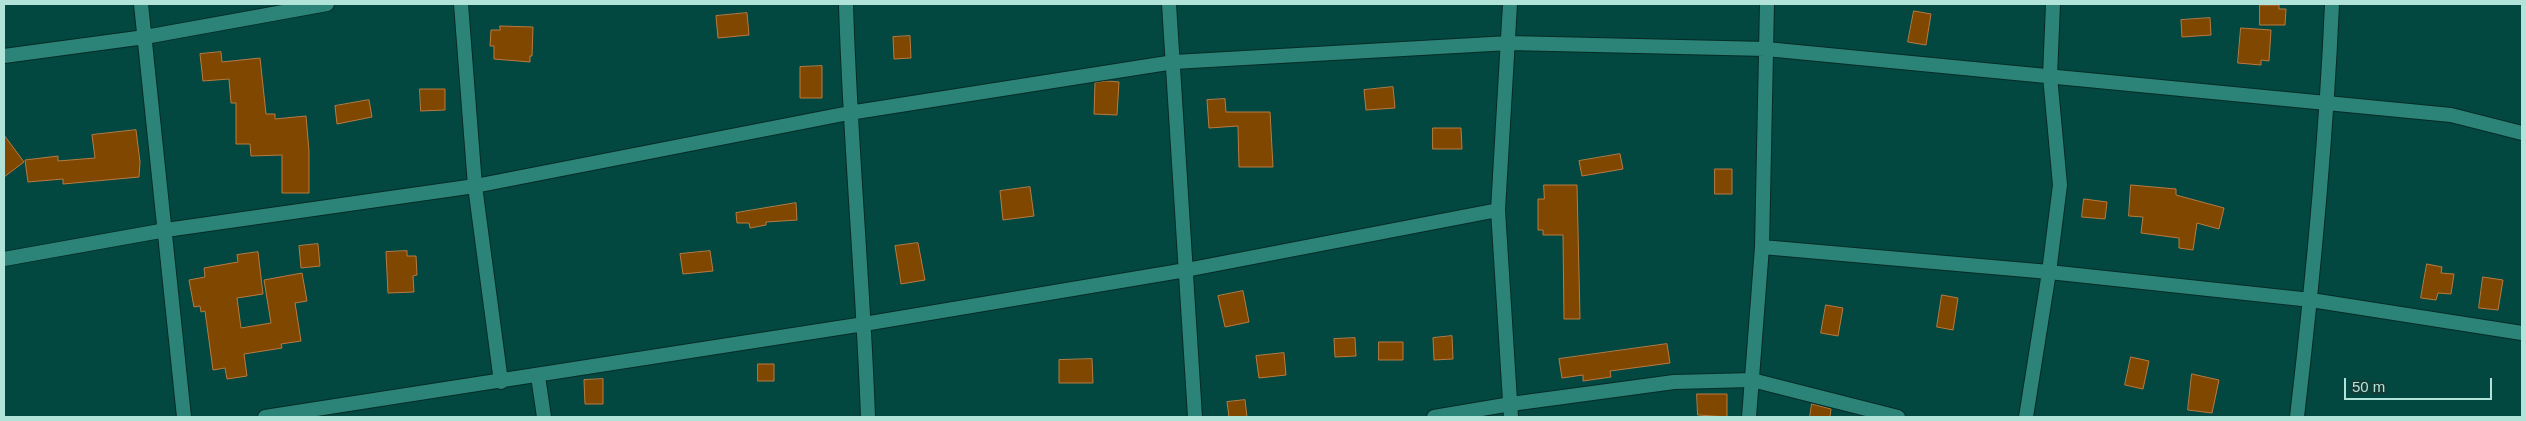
<!DOCTYPE html>
<html>
<head>
<meta charset="utf-8">
<style>
  body { margin:0 }
  #map { position:relative; width:2526px; height:421px; overflow:hidden; background:#024840; font-family:Arial,sans-serif }
  canvas { display:block }
  .frame { position:absolute; inset:0; border:5px solid #b1e3d9; pointer-events:none }
  .scale { position:absolute; left:2344px; top:378px; width:148px; height:22px; box-sizing:border-box; border:2px solid #b1e3d9; border-top:0; padding-left:6px; font-size:15px; line-height:18px; white-space:nowrap; color:#b1e3d9; -webkit-text-stroke:4px #163a34; paint-order:stroke }
</style>
</head>
<body>
<div id="map">
<canvas width="2526" height="421"></canvas>
<div class="frame"></div>
<div class="scale">50 m</div>
</div>
<script>
const ctx = document.querySelector('canvas').getContext('2d');
ctx.lineJoin = 'round';
function fillPath(path, color) { ctx.fillStyle = color; ctx.fill(path, 'evenodd'); }
function strokePath(path, color, width, dash) { ctx.strokeStyle = color; ctx.lineWidth = width; ctx.lineCap = dash ? 'butt' : 'round'; ctx.setLineDash(dash || []); ctx.stroke(path); }
const building = new Path2D(`
  M2260,5H2279V9H2286L2285,25H2260Z
  M1914,11L1931,14L1926,45L1908,42Z
  M747,13L749,35L718,38L716,16Z
  M2210,18L2211,35L2182,37L2181,20Z
  M500,26L533,27L532,56H530V62L494,59V46H490L491,30H500Z
  M2241,28L2271,30L2269,61L2261,60V65L2238,63Z
  M910,36L911,58L894,59L893,37Z
  M221,52L222,62L260,58L266,114H275V119L306,116L309,151V193H282V155L251,156L250,144H236V103H231L229,79L203,81L200,54Z
  M822,66V98H800V67Z
  M1107,81L1119,82L1117,115L1094,114L1095,83Z
  M1393,87L1395,108L1366,110L1364,90Z
  M420,89H445V110L421,111Z
  M1225,99L1226,112H1270L1273,167H1239L1238,126L1209,128L1207,100Z
  M369,100L372,117L337,124L335,106Z
  M1433,128H1461L1462,149H1433Z
  M136,130L140,162L139,177L63,184V179L28,182L25,160L58,156V161L95,158L92,135Z
  M4,135L24,162L4,177Z
  M1620,154L1623,169L1582,176L1579,161Z
  M1715,169H1732V194H1715Z
  M1544,185H1577L1580,319H1564L1563,235H1543V230H1538V199H1544Z
  M2131,185L2176,189V195L2224,208L2219,229L2197,223L2193,250L2179,248V238L2141,233L2143,217L2129,216Z
  M1030,187L1034,216L1003,220L1000,191Z
  M2084,199L2107,202L2105,219L2082,217Z
  M796,203L797,220L766,222V225L750,228L749,223H737L736,213Z
  M918,243L925,280L901,284L895,246Z
  M318,244L320,266L301,268L299,246Z
  M407,251V256H416L417,275L413,276L414,292L388,293L386,252Z
  M710,251L713,271L683,274L680,254Z
  M258,252L263,294L237,298L241,328L271,323L264,280L302,273L307,301L295,303L301,341L281,344L282,348L244,354L247,376L227,379L225,368L213,370L205,311L201,312L200,306L194,307L189,280L205,277L204,268L238,262L237,255Z
  M2427,264L2442,267L2441,273L2454,274L2451,294L2438,293L2436,300L2421,298Z
  M2483,277L2503,280L2498,310L2479,308Z
  M1243,291L1249,322L1225,327L1218,296Z
  M1942,295L1958,298L1953,330L1937,327Z
  M1826,305L1843,308L1838,336L1821,333Z
  M1452,336L1453,359L1434,360L1433,338Z
  M1355,338L1356,356L1335,357L1334,339Z
  M1379,342H1403V360H1379Z
  M1667,344L1670,363L1610,371L1611,377L1583,381V375L1562,378L1559,359Z
  M1284,353L1286,375L1259,378L1256,356Z
  M2131,357L2149,361L2143,389L2125,385Z
  M1092,359L1093,383H1059V360Z
  M758,364H774V381H758Z
  M2192,374L2219,380L2212,413L2188,410Z
  M603,379V404H585L584,380Z
  M1697,394H1727V417L1698,415Z
  M1245,400L1247,417H1229L1227,402Z
  M1812,404L1831,409L1830,417H1810Z`);
fillPath(building, '#804700');
strokePath(building, '#b87a41', 1);
const minor = new Path2D(`
  M141,4L184,417
  M461,4L475,186L501,382
  M846,4C850,142 863,279 868,417
  M1169,4L1195,417
  M1510,4L1498,210L1511,417
  M4,56L145,37L327,4
  M1762,247L2049,272L2311,300L2522,333
  M4,259L166,230L475,186L849,113L1174,62L1509,43L1766,49L2451,115L2522,133
  M538,376L544,417
  M265,417L864,324L1186,270L1498,210
  M1434,417L1511,404L1674,382L1752,380L1898,417
  M1749,417L1762,247L1767,4
  M2026,417L2049,272L2060,185L2050,76L2053,4
  M2297,417C2313,280 2326,142 2332,4`);
strokePath(minor, '#052b26', 16);
strokePath(minor, '#2b8477', 14);
</script>
</body>
</html>
